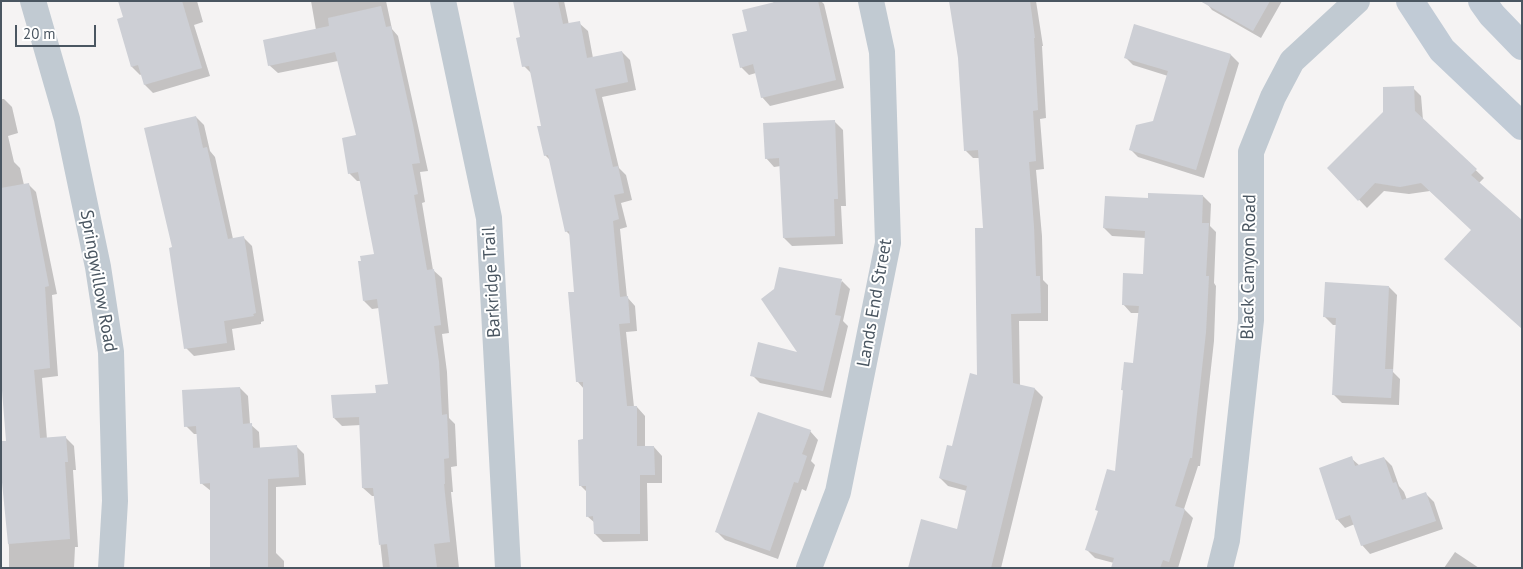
<!DOCTYPE html>
<html>
<head>
<meta charset="utf-8">
<style>
  body { margin:0 }
  #map { position:relative; width:1523px; height:569px; overflow:hidden; background:#f5f3f3; font-family:"PT Sans",sans-serif }
  canvas { display:block }
  .frame { position:absolute; inset:0; border:2px solid #4a5661; pointer-events:none }
  .scale { position:absolute; left:15px; top:25px; width:81px; height:22px; box-sizing:border-box; border:2px solid #4a5661; border-top:0; padding-left:6px; font-size:15px; line-height:18px; white-space:nowrap; color:#4a5661; -webkit-text-stroke:4px #fff; paint-order:stroke }
</style>
</head>
<body>
<div id="map">
<canvas width="1523" height="569"></canvas>
<div class="frame"></div>
<div class="scale">20 m</div>
</div>
<script>
const ctx = document.querySelector('canvas').getContext('2d');
ctx.lineJoin = 'round';
function fillPath(path, color) { ctx.fillStyle = color; ctx.fill(path, 'evenodd'); }
function strokePath(path, color, width, dash) { ctx.strokeStyle = color; ctx.lineWidth = width; ctx.lineCap = dash ? 'butt' : 'round'; ctx.setLineDash(dash || []); ctx.stroke(path); }
function write(font, color, halo, rows, align = 'center') {
  ctx.font = font + ' "PT Sans",sans-serif'; ctx.lineWidth = 4; ctx.setLineDash([]); ctx.textBaseline = 'middle'; ctx.strokeStyle = halo; ctx.fillStyle = color; for (const [text, x, y, turn = 0] of rows) {
    ctx.save(); ctx.translate(x, y); ctx.rotate((+turn || 0) * Math.PI / 180); ctx.textAlign = isNaN(turn) ? turn : align; if (halo) ctx.strokeText(text, 0, 0); ctx.fillText(text, 0, 0); ctx.restore();
  }
}
fillPath(new Path2D(`
  M119,1H197L203,22L194,25L210,76L153,93L145,85L142,74L140,75L132,67L124,18Z
  M311,1H386L392,29L398,36L428,171L420,172L425,202L422,203L433,270L442,278L449,333L442,334L447,372L449,418L455,424L457,466L451,467L453,492H451L459,568H383L375,496H372L363,488L361,425L342,426L334,418L377,394L389,385L379,308L372,309L364,301L375,255L361,181H357L349,173L357,136L338,61L278,73L269,65L316,30Z
  M514,1H564L569,25L579,23L588,31L593,58L622,52L630,60L636,90L602,97L619,168L626,175L632,200L621,203L627,227L620,229L627,297L635,306L637,331L626,332L634,407H637L645,416V447H654L662,456V483H647L648,541L603,542L595,534V523L587,516V492L580,485L584,441V389L578,382L575,293L570,235L566,231L550,160L545,155L543,126L532,74L524,66L522,38Z
  M773,1H821L824,4L844,88L770,106L762,97L756,73L749,75L741,67L749,32L774,4Z
  M950,1H1036L1043,46H1042L1046,118L1040,119L1044,169L1036,170L1042,236L1043,280L1048,285V321H1019L1020,386L1035,389L1043,397L1001,568H909L958,530L967,491L948,486L940,478L953,448L978,376L984,229L980,158H973L965,150L959,58Z
  M1205,1H1282L1261,38L1212,10Z
  M1135,25L1231,55L1239,63L1204,178L1138,157L1130,149L1154,122L1168,76L1133,65L1125,57Z
  M1413,88L1421,96L1423,120L1484,178L1479,183L1522,222L1472,230L1430,191L1409,194L1384,191L1367,208L1329,168Z
  M1,96L2,99H4L12,107L18,133L8,136L14,162L20,168L24,185L28,184L36,192L57,294L52,295L58,376L42,378L47,439L66,438L74,446L76,470H73L78,547H75L74,568H9V548L4,480H1V442H7L1,361Z
  M196,117L204,125L210,151L215,157L233,239L244,238L252,246L264,321L261,322V324L232,329L235,350L194,356L186,348L173,248Z
  M835,122L843,130L846,206H841L843,244L792,246L784,238L781,166L774,167L766,158Z
  M1203,196L1211,204L1210,226L1216,232L1214,283L1216,286L1214,341L1200,466H1198L1184,509L1193,518L1178,568H1113L1114,563L1095,558L1087,550L1116,473L1124,391L1122,390L1134,364L1139,313H1131L1123,304L1145,275L1146,238L1112,236L1104,228L1150,199Z
  M842,281L850,289L843,321L848,326L831,398L760,383L752,375L800,355Z
  M1389,287L1397,295L1393,372L1400,379L1399,405L1342,403L1334,395L1337,325H1333L1324,316Z
  M240,388L248,396L250,424L259,432L260,448L296,446L304,454L306,485L276,487V553L284,561V568H211V491L201,483L198,434H194L186,426Z
  M810,431L818,440L811,461L815,465L806,491L802,489L778,559L725,540L717,532Z
  M1351,458L1360,466L1384,458L1392,466L1399,486L1404,492L1407,500L1426,494L1434,502L1443,529L1370,554L1362,545L1355,524L1345,528L1337,519Z
  M1455,552L1479,568H1444Z`), '#0003');
fillPath(new Path2D(`
  M118,1H182L202,68L144,85L138,65L131,67L117,19L123,17Z
  M513,1H558L563,24L580,21L587,58L622,51L628,82L595,89L613,167L618,166L624,193L614,195L619,219L613,221L620,297L628,296L630,323L619,324L627,406H637V446H654L655,475H640V534H594L593,516L586,517V486H579L578,440L583,439V382H576L568,292H574L569,231L565,232L548,155L544,156L537,126H541L529,66L522,67L516,38L520,37Z
  M779,1H818L836,80L761,98L753,64L740,68L732,34L747,31L742,10Z
  M949,1H1030L1035,38H1034L1038,110L1033,111L1036,161L1029,162L1034,227L1036,276H1040L1041,313L1011,314L1013,383L1035,388L991,568H908L921,519L957,529L967,486L939,478L947,445L952,446L970,373L977,375L975,228H983L978,150L964,151L958,58Z
  M1200,1H1270L1253,31Z
  M381,6L386,27L391,26L413,125L420,163L412,164L418,194L414,195L427,270L434,269L441,325L434,326L439,362L442,415L447,414L449,458L444,459L445,484H444L450,542L434,544L437,568H390L387,544L379,545L373,488H362L359,417L333,418L331,395L376,393L375,385L388,384L377,299L363,301L358,261H361L360,256L374,254L358,172L348,174L342,138L356,135L335,52L268,66L263,40L329,26L328,18Z
  M1134,24L1231,54L1196,170L1129,150L1136,125L1153,121L1168,71L1124,58Z
  M1414,86L1415,111L1477,169L1471,175L1522,220V329L1444,259L1471,230L1421,183L1400,187L1375,183L1358,201L1327,168L1383,112V87Z
  M196,116L203,148L207,147L228,239L244,236L256,313L253,314L254,316L224,321L227,343L184,349L169,248L172,247L144,128Z
  M835,120L838,199H834L835,236L783,238L779,158L765,159L763,123Z
  M29,183L49,286L45,287L50,368L34,370L40,438L66,436L68,462H65L70,539L8,544L1,472V441H6L1,378V188Z
  M1148,193L1203,195L1202,223H1209L1206,276H1209L1206,332L1192,458H1190L1175,506L1185,509L1169,562L1163,560L1160,568H1111L1114,558L1085,550L1098,511L1095,510L1107,469L1115,471L1123,390H1121L1124,362L1133,363L1139,306L1122,305L1123,273L1143,274L1145,231L1103,228L1105,196L1148,198Z
  M779,267L842,279L835,315L841,316L823,391L750,376L758,342L797,352L761,299L774,289Z
  M1325,282L1389,286L1385,369H1393L1391,398L1332,395L1336,318L1323,317Z
  M240,387L243,424L252,423L253,448L297,445L299,477L268,479V568H210V483L200,484L196,426L184,427L182,390Z
  M758,412L811,430L802,454L807,456L798,483L794,482L770,551L715,532Z
  M1352,456L1355,466L1384,457L1393,483L1396,482L1402,500L1426,492L1436,521L1361,546L1350,515L1336,520L1319,468Z`), '#cdcfd5');
strokePath(new Path2D(`
  M33,1L67,119L98,267L111,352L115,501L111,568
  M443,1L489,218L508,568
  M809,568L838,492L888,243L882,52L871,1
  M1220,568L1227,540L1251,320V152L1273,97L1292,61L1357,1`), '#c1cad2', 26);
strokePath(new Path2D(`
  M1410,1L1442,50L1522,126
  M1482,1L1492,15L1522,46`), '#c1cbd6', 28);
write('18px', '#4a5661', '#fff', [
  ["Black Canyon Road",1249,267,-89],
  ["Springwillow Road",98,281,80],
  ["Barkridge Trail",492,282,-93],
  ["Lands End Street",875,303,-80]
]);
</script>
</body>
</html>
